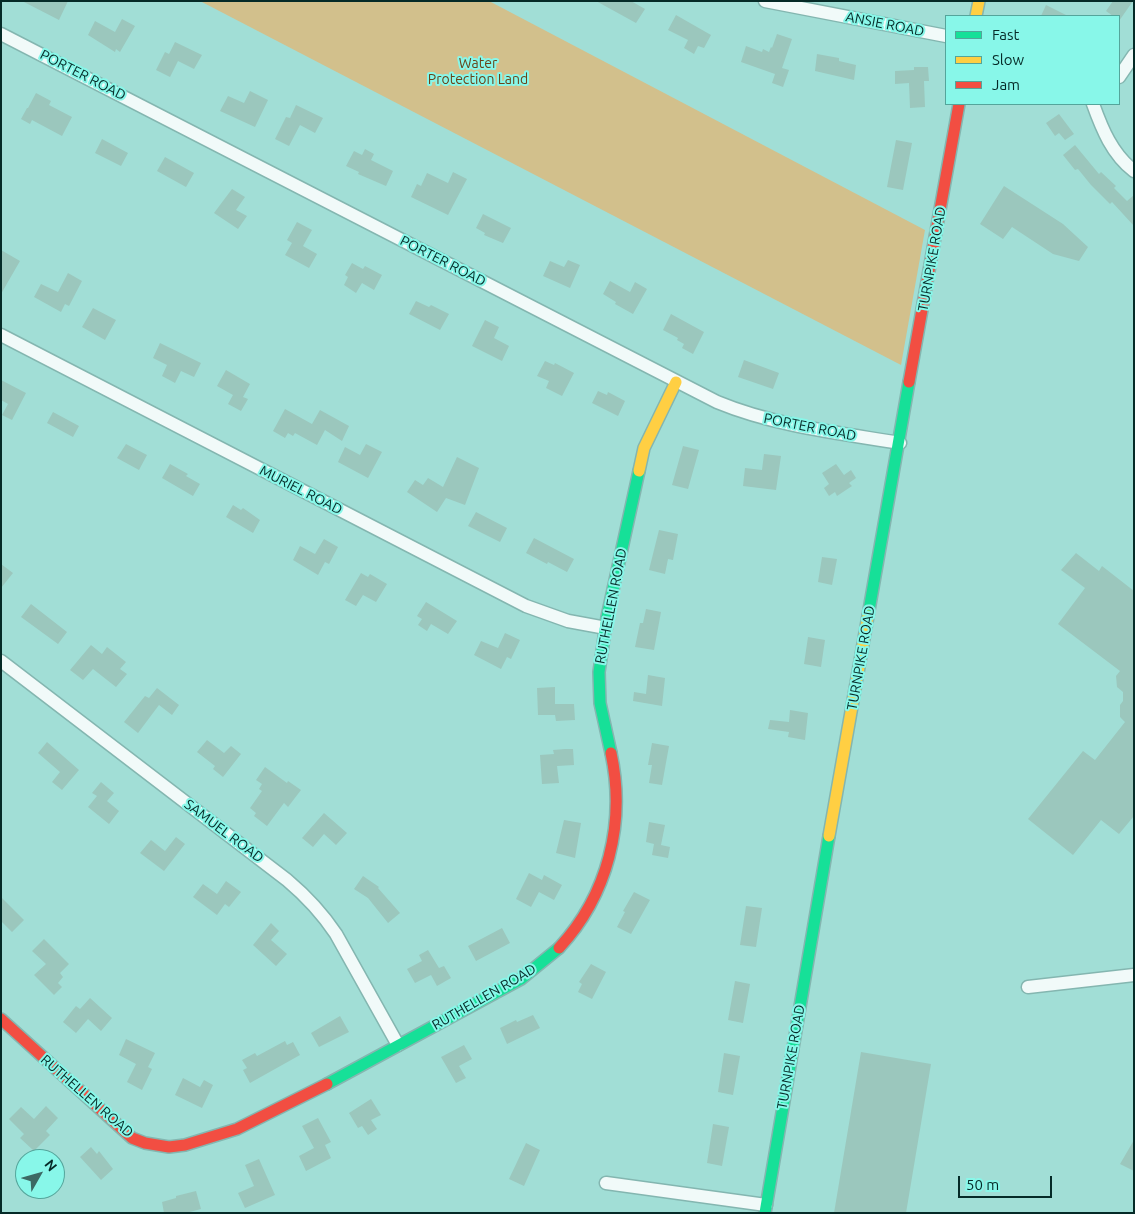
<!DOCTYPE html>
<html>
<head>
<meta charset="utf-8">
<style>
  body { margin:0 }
  #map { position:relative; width:1135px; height:1214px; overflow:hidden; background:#a1ded6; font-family:Ubuntu,sans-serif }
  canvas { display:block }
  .frame { position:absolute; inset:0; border:2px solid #052a27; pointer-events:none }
  .legend { position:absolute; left:945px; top:15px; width:175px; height:90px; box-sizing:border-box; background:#88f7e9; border:1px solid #54a59b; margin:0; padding:6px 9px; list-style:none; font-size:15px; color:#052a27 }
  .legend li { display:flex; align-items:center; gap:10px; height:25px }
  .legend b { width:25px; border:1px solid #54a59b }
  .north { position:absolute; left:15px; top:1149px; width:50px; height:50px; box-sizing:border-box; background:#88f7e9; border:1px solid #54a59b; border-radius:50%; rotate:52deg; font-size:14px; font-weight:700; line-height:20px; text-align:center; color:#052a27 }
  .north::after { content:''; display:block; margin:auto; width:18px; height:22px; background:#3c6964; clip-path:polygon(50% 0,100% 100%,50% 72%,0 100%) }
  .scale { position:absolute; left:958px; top:1176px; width:94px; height:22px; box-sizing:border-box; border:2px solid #052a27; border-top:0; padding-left:6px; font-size:15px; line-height:18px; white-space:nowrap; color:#052a27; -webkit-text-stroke:4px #88f7e9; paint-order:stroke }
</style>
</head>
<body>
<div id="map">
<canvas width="1135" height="1214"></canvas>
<div class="frame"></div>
<ul class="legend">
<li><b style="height:6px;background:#16e098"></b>Fast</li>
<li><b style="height:6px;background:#ffcf43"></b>Slow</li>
<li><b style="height:6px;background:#f24e42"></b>Jam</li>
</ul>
<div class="north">N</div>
<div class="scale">50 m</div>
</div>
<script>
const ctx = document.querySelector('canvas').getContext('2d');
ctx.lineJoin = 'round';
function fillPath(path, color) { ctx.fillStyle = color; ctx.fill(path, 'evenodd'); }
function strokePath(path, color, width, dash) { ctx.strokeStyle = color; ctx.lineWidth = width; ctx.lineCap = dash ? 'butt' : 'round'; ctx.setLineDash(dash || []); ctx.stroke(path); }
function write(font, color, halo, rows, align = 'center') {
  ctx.font = font + ' Ubuntu,sans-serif'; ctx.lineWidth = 4; ctx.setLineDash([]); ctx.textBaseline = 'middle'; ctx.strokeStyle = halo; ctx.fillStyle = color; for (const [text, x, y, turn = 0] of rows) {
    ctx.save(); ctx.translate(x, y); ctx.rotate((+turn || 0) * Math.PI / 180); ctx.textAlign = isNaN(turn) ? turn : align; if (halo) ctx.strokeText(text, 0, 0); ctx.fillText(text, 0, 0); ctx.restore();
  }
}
fillPath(new Path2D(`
  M200,1H489L925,230L901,365Z`), '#d2c08c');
fillPath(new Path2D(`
  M22,1H68L59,20Z
  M596,1H631L645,9L636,23Z
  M1113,1H1133L1119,21V16H1113L1106,11Z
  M1046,5L1068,16H1041Z
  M676,15L711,35L704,48L698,46L694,54L684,48L688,40L668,30Z
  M122,19L135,26L120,52L116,49L115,52L88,35L95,21L115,32Z
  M777,34L792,39L782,68L789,70L783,87L772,83L775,74L741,62L746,46L762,52L763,49L769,52L771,47L772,48Z
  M175,42L202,55L194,69L178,61L170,77L156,70L165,52L169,54Z
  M817,54L839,58V61L856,65L854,80L815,71Z
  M914,67H928L929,81H924L925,107L910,108L909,83L895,84V71L914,70Z
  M250,91L268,100L255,127L220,111L228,96L244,103Z
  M36,93L51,101L49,105L72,117L62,136L32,120L30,124L21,119L27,108H28Z
  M296,105L323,118L315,133L300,125L289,146L275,139L286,117L290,118Z
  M1059,114L1074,134L1065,140L1059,133L1055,136L1046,123Z
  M102,139L128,153L121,166L95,153Z
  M896,140L912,143L903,190L887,187Z
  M1075,145L1099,174L1101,172L1116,186L1114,188L1127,201L1134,195V226L1112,202L1110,204L1091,185L1078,169L1075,170L1063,155Z
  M365,149L374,154L371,160L393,171L386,186L358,174L359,172L346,166L354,151L362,155Z
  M165,157L194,173L186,187L157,171Z
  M453,172L467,179L448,215L411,197L417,184L421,186L427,173L448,183Z
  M1004,186L1063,224L1088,247L1079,261L1053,254L1012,227L1003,239L980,224Z
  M232,189L245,197L236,210L247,216L238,229L214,213Z
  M483,214L511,228L503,243L484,235L485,233L476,228Z
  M297,222L312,230L303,246L317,254L309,268L285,255L292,243L287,240Z
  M1,250L20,261L1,294Z
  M568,260L580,265L570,288L543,276L550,261L564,267Z
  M352,263L363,269L365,266L382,275L374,290L362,283L356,293L344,285L348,277L345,275Z
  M68,273L82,281L69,306L65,304L61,312L34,297L41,284L58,292Z
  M610,281L630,292L635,282L647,289L633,314L615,304L616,302L603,294Z
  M416,301L429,307L431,305L449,314L440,330L409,314Z
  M93,308L116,320L105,340L82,327Z
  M671,314L704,332L693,354L682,348L684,344L677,340L678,338L663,330Z
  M485,320L499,327L494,338L509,346L502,361L472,346Z
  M160,343L201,363L194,377L181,371L175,383L162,376L167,365L153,358Z
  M744,360L779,373L773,389L738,377Z
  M545,361L554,365L555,363L574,373L562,396L546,388L549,381L537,376Z
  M226,370L250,384L243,397L248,399L241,411L228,404L233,395L217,386Z
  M1,380L26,393L12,420L2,415L8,404L1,400Z
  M598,391L607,395L608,392L625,401L618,416L592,403Z
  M285,409L312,424L320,410L349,426L342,441L325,430L317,445L295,433L293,436L288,433L285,438L273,431Z
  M53,412L79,426L73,437L47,423Z
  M126,444L147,455L139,470L117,458Z
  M366,444L382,452L368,478L338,462L345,447L360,455Z
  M683,446L699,450L688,489L672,485Z
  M764,454L781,456L776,490L743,486L745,468L762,470Z
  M457,457L479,468L465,505L446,498L437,512L407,492L415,480L423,485L428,478L443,487Z
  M170,464L188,474L186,476L200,484L193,496L162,478Z
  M836,464L844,475L851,470L856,478L849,483L852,486L837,496L835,492L829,496L824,488L829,484L822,473Z
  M233,505L241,510L243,508L260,520L253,533L226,517Z
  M476,512L507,528L500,542L468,526Z
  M659,530L678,534L673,560L668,559L665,574L649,570Z
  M534,538L574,559L567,572L548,562L547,564L526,553Z
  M324,539L338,547L329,564L325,562L318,575L293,560L300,546L315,554Z
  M1076,553L1099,571L1102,566L1134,591V816L1119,834L1101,820L1073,855L1028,819L1083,751L1095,760L1125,722L1120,717V705L1123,701V692L1117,687L1116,676L1120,671L1058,624L1085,588L1061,570Z
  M822,557L837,559L832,585L818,582Z
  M1,564L13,573L1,588Z
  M361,573L368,577L370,574L387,584L376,602L363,595L356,606L345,600Z
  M426,602L457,621L448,634L431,624L427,631L418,625L422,619L417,616Z
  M31,604L67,632L58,644L21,617Z
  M646,609L661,612L654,650L635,647L640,623H643Z
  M505,633L520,640L511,659L507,657L501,669L474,655L481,641L498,648Z
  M808,637L825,640L821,667L804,664Z
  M91,645L102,654L107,647L126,662L120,669L127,674L116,687L93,669L83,680L70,670Z
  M648,675L665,678L662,706L633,701L634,692L646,694Z
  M555,687V704H574L575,720L556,721L555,715H538L537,688Z
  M157,688L179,705L172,715L159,705L138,733L124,722L145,696L149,698Z
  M790,710L808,713L805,740L788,737L789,732L768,729L770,720L789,722Z
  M207,740L224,753L231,746L241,754L223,777L213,769L215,766L197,752Z
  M47,742L79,770L62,790L52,782L60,772L38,753Z
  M652,743L669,746L662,785L649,783L652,765H648Z
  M565,749H573L574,765L557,766L559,783L542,784L540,755L554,754L553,750Z
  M265,767L287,783L288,781L301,790L288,807L284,803L267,826L254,816L256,813L250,808L262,791L259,789L262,784L256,780Z
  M101,782L114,793L107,801L119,811L109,824L88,807L97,796L92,793Z
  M324,813L347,833L336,845L324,834L313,847L302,838Z
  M564,820L581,823L575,858L556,853Z
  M649,822L665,825L661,845L670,847L668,858L652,855L654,844L646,842Z
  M176,837L185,844L164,871L140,853L151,840L165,851Z
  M529,873L542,880L544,875L562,885L554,900L539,892L531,907L516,899Z
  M363,876L379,887L378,888L400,913L388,923L368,898L354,889Z
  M226,881L241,892L229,907L225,904L217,915L193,897L203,884L217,894Z
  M634,892L650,900L631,934L617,927L625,912L623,911Z
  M1,897L24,920L12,932L1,921Z
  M746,906L762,908L756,947L740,945Z
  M271,923L279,931L271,940L287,954L276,966L253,945Z
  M502,928L510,943L476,961L468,946Z
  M44,939L69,964L60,973L63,977L58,983L62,987L54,995L34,975L46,964L32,951Z
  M428,950L439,968L444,966L451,978L437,986L431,975L415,983L407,969L422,961L419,955Z
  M591,964L606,972L592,999L578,992L582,984L579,982Z
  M735,981L750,984L743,1023L728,1020Z
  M90,998L112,1018L101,1031L88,1019L76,1033L63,1022L76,1006L80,1009Z
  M533,1015L540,1028L507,1044L500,1028L516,1020L517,1022Z
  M340,1016L349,1032L319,1047L311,1033Z
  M126,1039L155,1053L148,1067L152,1069L142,1090L127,1082L136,1064L119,1055Z
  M285,1041L287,1045L293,1042L300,1055L250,1083L243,1070L247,1068L242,1060L255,1053L257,1056Z
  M464,1045L472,1059L459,1066L466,1078L456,1083L441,1057Z
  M861,1052L931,1064L906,1213H834Z
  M724,1053L740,1056L733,1095L718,1092Z
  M183,1078L200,1087L204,1080L213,1085L202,1108L175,1095Z
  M371,1099L381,1115L371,1120L377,1129L368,1135L362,1126L358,1128L349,1113Z
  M46,1106L58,1118L46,1131L50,1135L34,1151L20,1138L24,1134L9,1119L21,1107L34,1119Z
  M318,1118L331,1142L325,1145L331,1158L306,1171L299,1156L314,1148L302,1126Z
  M713,1124L729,1127L722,1166L707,1163Z
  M1134,1140V1171L1120,1164Z
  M526,1143L540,1150L524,1186L509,1179Z
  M91,1147L97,1154L99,1151L113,1169L101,1180L80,1157Z
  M259,1159L275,1195L245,1208L238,1193L254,1186L245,1165Z
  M196,1191L201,1209L186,1213H164L162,1202L176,1198V1196Z`), '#9bc7bd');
const street = new Path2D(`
  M765,1L946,36
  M1,34L717,402C775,426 839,433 900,443
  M1119,77L1134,55
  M1093,104C1102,129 1112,154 1134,171
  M1,335L526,606L568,621L606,628
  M1,661L287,880C306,896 322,913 336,934L398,1045
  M1028,987L1134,975
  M606,1183L766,1205`);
const fast = new Path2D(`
  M868,616L909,382
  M611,753L600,703L599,672L607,617L639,471
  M327,1084L521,979L559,948
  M765,1213L829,836`);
const slow = new Path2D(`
  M976,16L979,1
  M639,471L644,448L676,382
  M829,836L868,616`);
const jam = new Path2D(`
  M909,382L959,104
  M559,948C608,895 626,823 611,753
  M1,1019L132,1138L145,1143L169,1147L185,1145L237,1129L327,1084`);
strokePath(street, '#84b6b0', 15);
strokePath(fast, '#84b6b0', 14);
strokePath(slow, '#84b6b0', 14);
strokePath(jam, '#84b6b0', 14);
strokePath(street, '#f1faf9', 12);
strokePath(fast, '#16e098', 11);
strokePath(slow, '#ffcf43', 11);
strokePath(jam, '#f24e42', 11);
write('14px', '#052a27', '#88f7e9', [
  ["ANSIE ROAD",885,24,11],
  ["PORTER ROAD",83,75,27],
  ["TURNPIKE ROAD",932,259,-80],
  ["PORTER ROAD",443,261,27],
  ["PORTER ROAD",810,427,11],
  ["MURIEL ROAD",301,490,27],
  ["RUTHELLEN ROAD",611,606,-79],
  ["TURNPIKE ROAD",861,658,-80],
  ["SAMUEL ROAD",224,831,37],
  ["RUTHELLEN ROAD",484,997,-30],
  ["TURNPIKE ROAD",791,1057,-80],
  ["RUTHELLEN ROAD",87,1096,41]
]);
write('14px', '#694319', '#88f7e9', [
  ["Water",478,63],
  ["Protection Land",478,79]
]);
</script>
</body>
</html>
